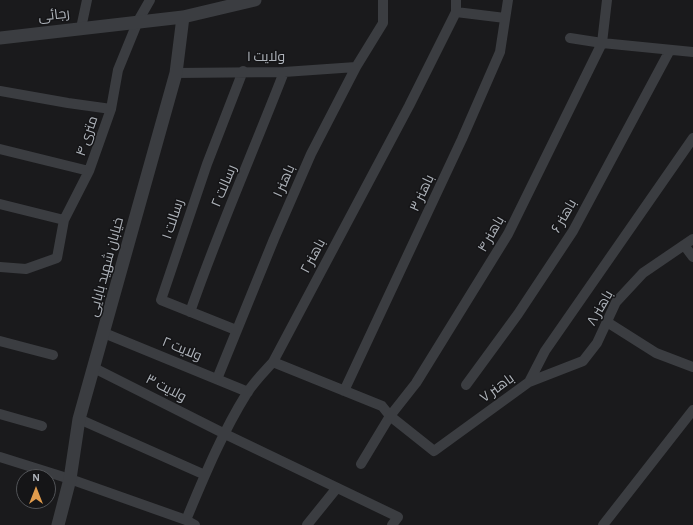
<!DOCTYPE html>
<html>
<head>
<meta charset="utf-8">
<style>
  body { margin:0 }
  #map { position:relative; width:693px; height:525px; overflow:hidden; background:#1a1a1c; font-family:"Alegreya Sans",sans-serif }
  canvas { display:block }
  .north { position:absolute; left:16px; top:469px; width:40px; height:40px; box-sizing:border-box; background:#151517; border:1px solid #525458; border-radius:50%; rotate:0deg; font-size:11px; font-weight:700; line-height:16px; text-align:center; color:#aeb3ba }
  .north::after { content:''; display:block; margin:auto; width:14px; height:18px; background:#e19c4d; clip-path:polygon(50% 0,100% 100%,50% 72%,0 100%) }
</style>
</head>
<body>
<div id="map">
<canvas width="693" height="525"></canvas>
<div class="north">N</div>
</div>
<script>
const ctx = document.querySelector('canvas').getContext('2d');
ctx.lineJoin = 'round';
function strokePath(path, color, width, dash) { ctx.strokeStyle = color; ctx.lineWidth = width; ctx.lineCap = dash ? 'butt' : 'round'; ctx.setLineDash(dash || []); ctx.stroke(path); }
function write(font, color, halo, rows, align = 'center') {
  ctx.font = font + ' "Alegreya Sans",Cairo,sans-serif'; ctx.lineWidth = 3; ctx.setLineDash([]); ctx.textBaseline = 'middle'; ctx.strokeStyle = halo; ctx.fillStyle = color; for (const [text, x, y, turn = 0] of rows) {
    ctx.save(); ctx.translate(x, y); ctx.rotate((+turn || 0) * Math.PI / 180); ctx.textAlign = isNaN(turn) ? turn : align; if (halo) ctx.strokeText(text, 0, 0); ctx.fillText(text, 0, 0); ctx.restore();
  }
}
strokePath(new Path2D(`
  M456,12L505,18
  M81,28L87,0
  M570,38L602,43L693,52
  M176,73L284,72L356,67
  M0,91L68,103L111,109
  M0,149L89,171
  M0,204L64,220
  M684,245L693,257
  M0,267L26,269L57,258L64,220L89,171L111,109L118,70L138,21L150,0
  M190,312C218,231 253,152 284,72
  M607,322L656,353L693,367
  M236,330L161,300L207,164L243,71
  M104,333L248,392
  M0,341L53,355
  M273,362L382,406L390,416L434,451L529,382L545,351L693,138
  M94,368L225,434L398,517L392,525
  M217,379L274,239L311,154L356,67L383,23V0
  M529,382L583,361L597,343L616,302L643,273L693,239
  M466,385L518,314L573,231L670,50
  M344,391L462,139L500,52L508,0
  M0,414L42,426
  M79,419L205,475
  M0,457L70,479L186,520L195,525
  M361,464L390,416L416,383L508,234L602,43L607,0
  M186,520C204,477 222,433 247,393C254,382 264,372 273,362L409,106L456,12V0
  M307,525L336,489
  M603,525L693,410`), '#3b3d41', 10);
strokePath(new Path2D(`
  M0,38L183,17L255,0
  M58,525L70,479L79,419L176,73L183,17`), '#3b3d41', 13);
write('14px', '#aeb3ba', '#151517', [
  ["رجائی",54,15,-7],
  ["ولایت ۱",266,57],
  ["۴ متری",87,136,-71],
  ["باهنر ۱",284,181,-66],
  ["رسالت ۲",224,186,-67],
  ["باهنر ۳",422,193,-65],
  ["باهنر ۶",564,216,-60],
  ["رسالت ۱",173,219,-72],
  ["باهنر ۴",491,234,-60],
  ["باهنر ۲",313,256,-62],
  ["خیابان شهید بابایی",106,267,-75],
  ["باهنر ۸",600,308,-60],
  ["ولایت ۲",182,349,22],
  ["ولایت ۳",166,388,27],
  ["باهنر ۷",497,388,-36]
]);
</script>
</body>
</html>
